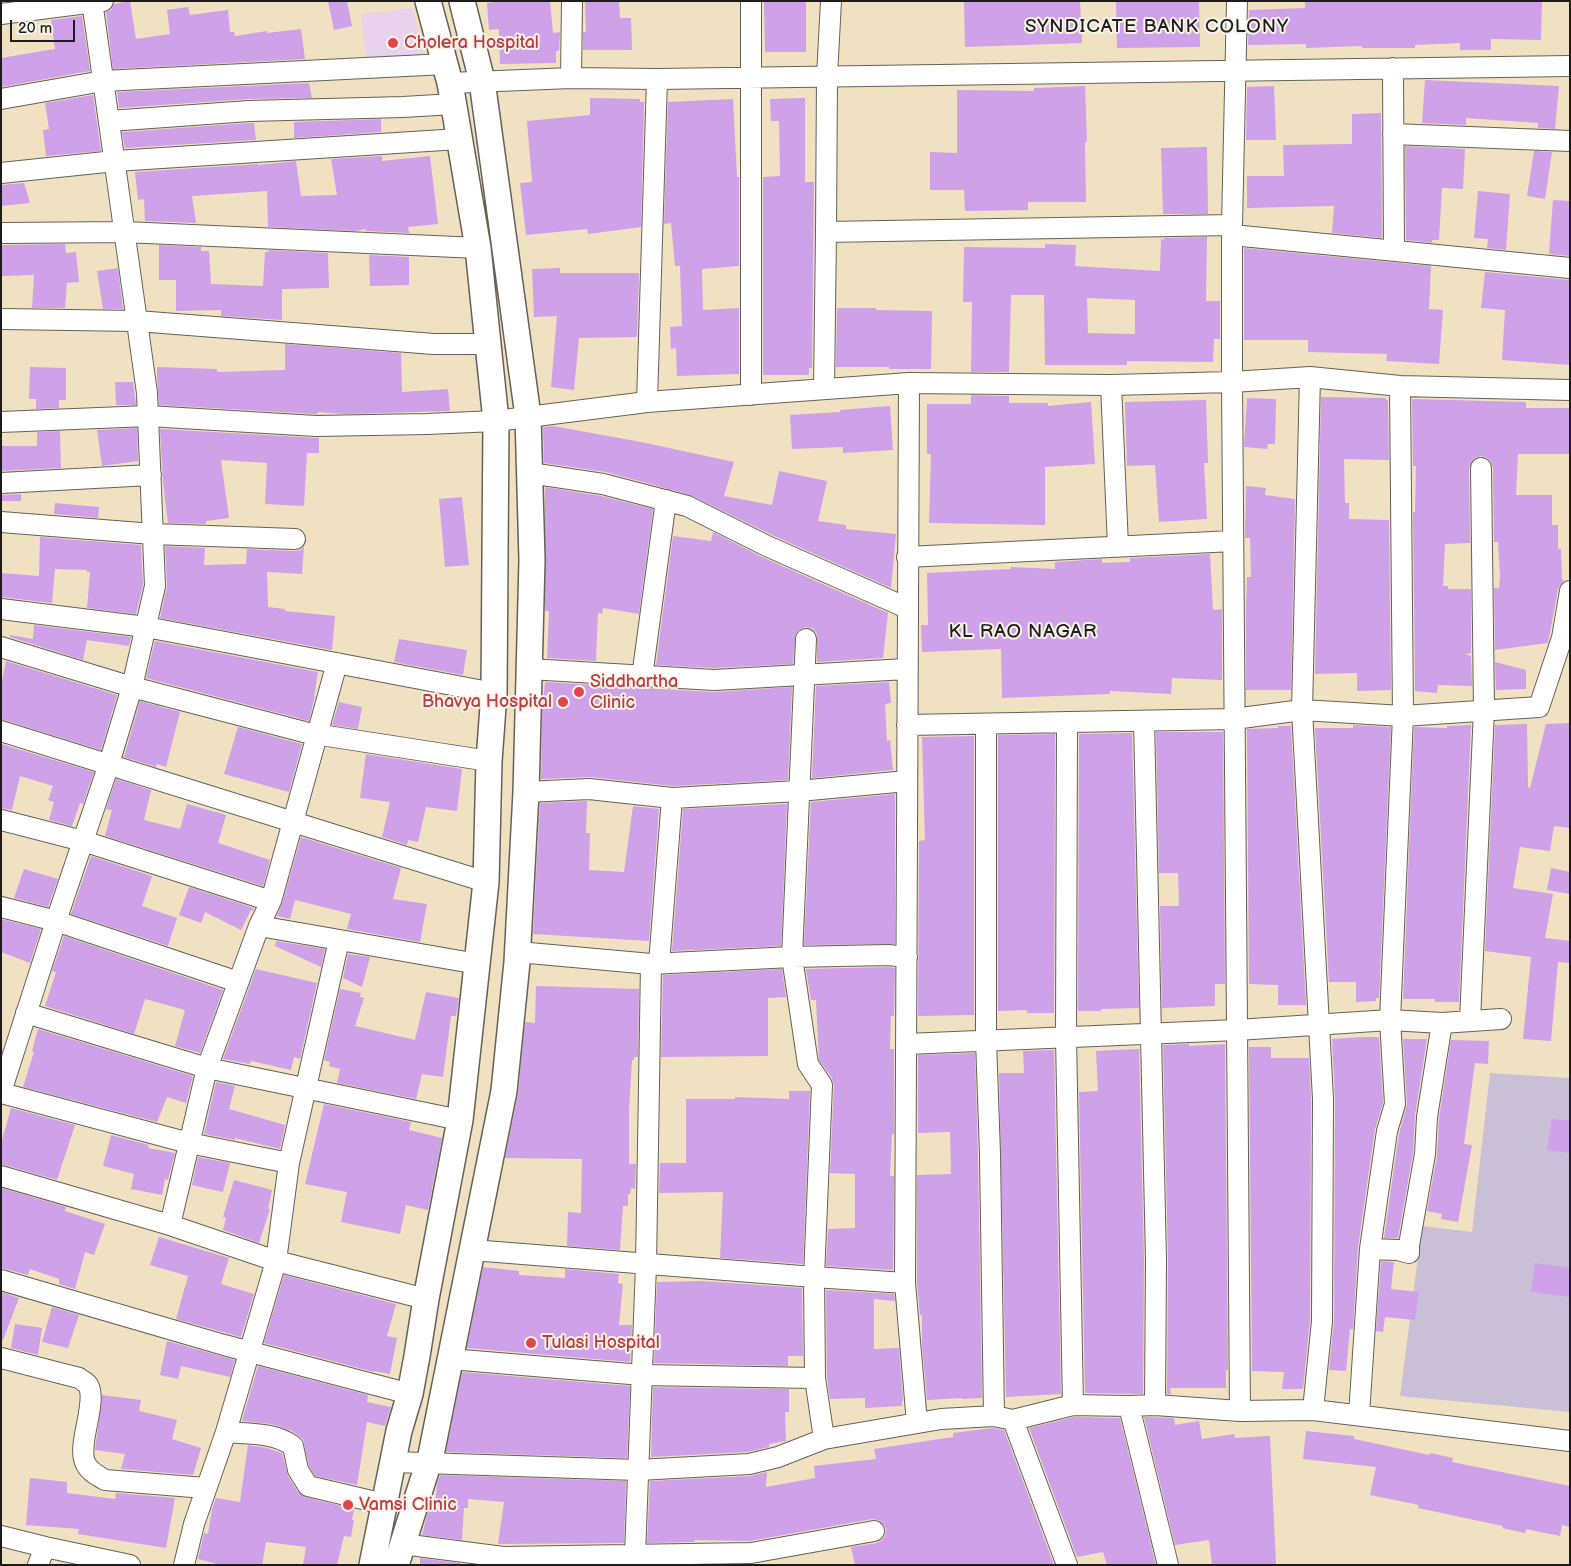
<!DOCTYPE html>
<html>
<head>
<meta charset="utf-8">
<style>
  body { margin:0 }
  #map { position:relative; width:1571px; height:1566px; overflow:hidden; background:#f0e1c3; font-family:"Balsamiq Sans",sans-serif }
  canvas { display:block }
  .frame { position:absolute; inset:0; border:2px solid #1c1c1c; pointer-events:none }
  .scale { position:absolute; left:10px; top:20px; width:65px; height:22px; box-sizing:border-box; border:2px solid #1c1c1c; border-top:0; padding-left:6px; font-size:15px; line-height:18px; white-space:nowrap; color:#1c1c1c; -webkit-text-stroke:4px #f7f3e8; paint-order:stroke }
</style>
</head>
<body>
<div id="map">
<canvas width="1571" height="1566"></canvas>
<div class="frame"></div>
<div class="scale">20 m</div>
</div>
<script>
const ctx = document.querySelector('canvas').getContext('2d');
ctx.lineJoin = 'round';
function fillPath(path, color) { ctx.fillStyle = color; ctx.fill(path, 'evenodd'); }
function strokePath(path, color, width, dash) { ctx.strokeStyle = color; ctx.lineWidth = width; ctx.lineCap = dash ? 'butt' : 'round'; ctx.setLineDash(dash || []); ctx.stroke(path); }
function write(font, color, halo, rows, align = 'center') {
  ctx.font = font + ' "Balsamiq Sans",sans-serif'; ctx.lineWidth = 4; ctx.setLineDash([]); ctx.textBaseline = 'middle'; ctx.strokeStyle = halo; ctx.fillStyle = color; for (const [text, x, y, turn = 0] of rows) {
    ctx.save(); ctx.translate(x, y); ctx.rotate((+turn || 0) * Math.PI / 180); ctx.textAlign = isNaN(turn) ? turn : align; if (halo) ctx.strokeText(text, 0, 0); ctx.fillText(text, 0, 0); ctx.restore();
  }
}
fillPath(new Path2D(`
  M412,8L429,71L369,78L361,14Z`), '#e9d2ed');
fillPath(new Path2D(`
  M1490,1073L1570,1078V1412L1400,1396L1422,1226L1472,1232Z`), '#c9bfd7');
fillPath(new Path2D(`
  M130,1L136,39L170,34L167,10L188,7L190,15L228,10L230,32H234L235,36L267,31V33L301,29L305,59L113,69L106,12L111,10L114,4Z
  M328,1H347L352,26L334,30Z
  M506,1H550L553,33L560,32L559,51H556V63L500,64L499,29L489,30L487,3Z
  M585,1H619L620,18H631L632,50H583V32H586Z
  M764,1H806V52H765Z
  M964,1H1080L1082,43L965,47Z
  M1116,1H1199L1200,47L1117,48Z
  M1305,1H1542L1541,40L1491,39V50H1460V43L1415,45V48H1362V46L1306,48V44L1248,45L1249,10L1305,8Z
  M82,16L90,71L1,87V58L55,49L51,20Z
  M1425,80L1559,86L1555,129L1538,128V123L1466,118V125L1422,123Z
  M309,83L312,98L248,99L119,108L117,92Z
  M1085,86L1087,142H1085L1086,202H1028V210L965,211L964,190H930V152L957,153V90L1034,91V88Z
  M1274,86L1276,140H1246L1247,87Z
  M93,95L101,151L46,156L43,130L49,129L45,103Z
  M590,98L640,99V102H644L641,227L588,234L587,229L526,235L520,183L532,182L527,121L590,115Z
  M805,98V182H814L812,368H809V375H763V177L780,176L779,121H771L770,99Z
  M733,99L737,177H739V266L702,269L703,310L739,308V374L677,376L676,348L671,349L670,327L682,326L680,266H675L671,223L664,224L668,102Z
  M1381,113L1382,238L1332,233L1334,206L1247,208V176H1284L1283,145L1352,144V114Z
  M381,119V132L294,138V122Z
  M250,123H254L256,140L125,148L122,132Z
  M1405,146L1465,149L1463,189L1442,188L1439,240H1432V243L1406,240Z
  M1207,147L1208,214H1163L1161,148Z
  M1534,151L1552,152L1545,199L1527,196Z
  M382,156V161L430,156L438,224L408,227L409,233L366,231V229L355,231L268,227L267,191L192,196L196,223L145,221L144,199L138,200L135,172L258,164V165L296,161L301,196L337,195L331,159Z
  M24,183L30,203L1,206V185Z
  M1478,191L1510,194L1506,250L1487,248L1488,239L1474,238Z
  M1553,200L1570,201V256L1549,254Z
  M1207,237L1206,301H1220V339H1214L1213,362L1127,361V365H1045L1044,295H1011L1009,372H971L972,302H963L964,247L1045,248V244L1076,245L1075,266L1160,271L1161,239L1164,240V238ZM1087,298L1135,300V334L1088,333Z
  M65,244L66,253L76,252L79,282L67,283L65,308H32L34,275L1,276V245Z
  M159,245L201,247V251H209L211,284L263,286L265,252H269L268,250L328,253L329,288L282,289V320L221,316V310L176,311V280H159Z
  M1244,248L1431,266L1429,309L1443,310L1439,364L1386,361L1387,354L1308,352V340H1244Z
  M369,255L409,257V285L370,286Z
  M118,268L123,309H103L97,271Z
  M560,268V273H639L637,337L579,338L574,390L551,387L557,316L534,317L532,269Z
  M1485,272L1570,280V365L1502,360L1505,310L1481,308Z
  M837,308H876V310L932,311L931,369H889V367H836Z
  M285,344L401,353L402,392L448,389L450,411L346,414L318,412V414H316L159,405L157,376V367L217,369V372L285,370Z
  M30,367L66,368V400H59V408L36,409V399H29Z
  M115,382H133L136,405H116Z
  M971,395L1009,396V403H1048V406L1091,402L1095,464L1045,467V525L929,523L931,454H927V404H971Z
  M1321,397L1386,398V400H1388L1389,460L1344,459L1345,503H1349V519L1389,520L1391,690L1357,691V673L1315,674Z
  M1247,398L1276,399L1275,444H1268L1267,449L1244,447Z
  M1412,399L1526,402V408H1570V454H1518L1516,495H1552V525H1558V549H1561L1562,580H1565L1561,584L1558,589L1548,643L1495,650L1494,588H1499L1500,576L1498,542H1494L1493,468L1491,462L1487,458L1481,456L1475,458L1471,462L1469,468L1470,543L1445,544L1443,586H1448V589H1471V653L1465,654L1471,656L1472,686L1438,685L1437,693L1415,691L1413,512H1415L1416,466H1413Z
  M1206,400L1208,463H1204L1207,519L1159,522L1155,465L1127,466L1125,402Z
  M890,406L893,450L843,453V447L792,449L790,415L840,412V410Z
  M553,426L641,442L734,462L724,496L772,505L779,471L827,481L818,521L846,525V529L896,534L891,588L772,535L690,495L606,472L544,463L543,427Z
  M137,428L138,461L102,466L97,430Z
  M160,429L319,438V453H307L304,506L265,504L267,463L221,460L229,518L206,521V524L168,523L163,482Z
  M60,431L61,468L1,471V446H37V432Z
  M1246,486L1266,488L1265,495L1295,499L1291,690H1246V609L1247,577H1251L1250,538H1245Z
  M545,487L601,496L653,509L639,614L603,608L602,614L598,613L596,661L547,658L549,611H545Z
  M21,494V501H1V495Z
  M462,497L469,565L445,567L439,499Z
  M55,503L99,507L98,518L54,514Z
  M713,532L762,557L888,613L883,658L817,662V634L813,629L806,627L800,629L796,633L793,664L714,668L656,665L673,536L711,541Z
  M40,537L141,545L143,585L136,614L87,608L90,572H87V570L55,569L52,603L1,597V573L39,576Z
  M165,546L205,548L204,565L246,564L247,549L295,551L300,550L304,546L302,574L267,572L268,607L285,609V611L335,616L332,650L160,618L167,586Z
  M1210,554L1213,610L1222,609V680L1172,678L1171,694L1110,691V694L1002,698L1001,649L922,652L921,625H928L927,573L1011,569V567L1055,569V562L1102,559V563L1130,562V558Z
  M34,625L131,637L129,646L87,640L83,660L10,637V635L33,639Z
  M399,639L467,650L463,675L394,662Z
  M155,641L318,672L314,696H315L309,721L146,678Z
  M6,661L117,695L101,750L1,719V686Z
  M1495,662L1526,670V689L1496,690Z
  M545,682L713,692L792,687L788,780L672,786L590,777L541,779L542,713Z
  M889,682L891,703L885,704L887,741L890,740L893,770L812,778L816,686Z
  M140,701L180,712L166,767L157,764L156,767L124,757Z
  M339,702L362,707L358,729L332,725Z
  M1570,723V828L1554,826L1550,851L1520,847L1513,888L1553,894L1545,938L1570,941V963L1558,962L1551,1041L1523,1039L1531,957L1485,951L1495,725L1527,724L1528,787L1530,788L1546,724Z
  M1353,725L1391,727L1379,998H1376V1001L1356,1002V982H1329L1315,728H1353Z
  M1471,725L1459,1002H1435V999H1403L1414,727L1447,728V726Z
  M1278,726H1291L1306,1005H1278V985L1249,984L1247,729L1278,728Z
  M238,727L302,744L289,792L224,774Z
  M1156,732H1223L1225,984H1215V1006L1162,1008L1160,906H1179L1178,873H1159Z
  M1132,733L1139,1008L1101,1009V1011H1078L1079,734Z
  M1055,734L1054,1013H1027V1010L998,1011V735Z
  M974,736V1015L918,1016L919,841L925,840L922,737Z
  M1,744L94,772L83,804L80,803L72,826L49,820L54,802L48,800L53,786L20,776L12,810L1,808Z
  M366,754L462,769L457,811L426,807L418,842L408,840L407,845L382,837L390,802L360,798Z
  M116,779L151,790L144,820L180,829L187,804L226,815L218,843L270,860L263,886L105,836L112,810L106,809Z
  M895,794V944L804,945L811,802Z
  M587,801L586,833H590L589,870L624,872L633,806L659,809L649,941L533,934L540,803Z
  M787,804L781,946L672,951L683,809Z
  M301,837L401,868L393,899L427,904L420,942L347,929L351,914L295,900L290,919L277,916L282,904Z
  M91,856L152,876L142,906L177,918L168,946L71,914Z
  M1551,868L1570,872V894L1547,890Z
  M24,869L58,879L48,907L14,898Z
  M189,887L254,908L253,911L251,910L241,930L205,912L201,923L179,915Z
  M1,919L41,929L30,963L1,952Z
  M64,936L223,990L200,1053L175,1046L185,1010L145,999L134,1034L45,1006L56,972L52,971Z
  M276,941L325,949L321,967L275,946Z
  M348,954L370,957L362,987L343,978Z
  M888,967L895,968L894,1016H891L890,1049H894V1134H892L890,1176H894L893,1270L826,1266L828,1229L855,1228V1174L830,1173L834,1085L832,1078L819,1060L816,1000H811L806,969Z
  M256,969L317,983L300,1059L294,1057L291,1070L251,1061L250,1064L223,1059Z
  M782,969L786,997L768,998V1056L661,1057L663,975Z
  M536,986L639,989L638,1057H634V1060H632L629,1110V1164H636L635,1189L631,1188L630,1194H628V1206H623L620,1250L567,1246L568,1212L581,1213L582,1159L505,1158L518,1094L525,1022L535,1023Z
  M340,989L361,993L360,997L364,998L355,1026L415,1040L426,992L459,998L456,1016H451L443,1077L422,1074L416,1099L337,1083L340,1069L329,1066L330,1062L324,1060Z
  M38,1029L193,1076L186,1103L167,1097L157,1122L23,1087L34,1052L32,1051Z
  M1363,1037H1379L1383,1103L1375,1129L1358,1247L1353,1329H1350L1346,1371L1329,1370L1334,1321L1335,1099L1332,1039Z
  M1403,1039H1427L1415,1115L1413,1153L1398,1238H1384L1399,1134L1407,1104Z
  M1451,1040L1489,1041L1488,1064L1475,1063L1464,1144L1472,1145L1458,1222L1441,1219L1442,1214L1427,1211L1437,1156L1439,1118Z
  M1189,1044V1046L1225,1044V1047L1228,1370H1226V1388H1170L1171,1394H1167L1168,1260L1163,1045Z
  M1249,1047H1271V1058H1309L1311,1099L1310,1320L1303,1389H1282L1284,1372L1252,1371Z
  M1139,1049L1144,1260L1143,1394L1085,1393L1079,1092L1098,1091L1096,1051Z
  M1054,1050L1061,1394L1006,1397L999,1073H1024L1023,1051Z
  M975,1053L978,1154L982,1398L962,1399V1398L927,1400L922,1345V1315H920L917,1283V1175L951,1174L950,1132L918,1133V1055Z
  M216,1082L235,1086L229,1109L285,1125L280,1149L235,1138V1140L204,1134Z
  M789,1091H810L803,1264L720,1258L723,1192L659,1193L660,1163H686V1099H735V1097L789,1099Z
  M324,1104L411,1122L409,1130L442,1138L428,1210L406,1205L400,1234L341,1222L347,1192L305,1184Z
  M11,1108L75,1125L57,1180L1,1164V1144Z
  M1552,1119L1570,1121V1153L1547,1150Z
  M111,1135L149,1145L148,1148L175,1153L168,1180L165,1179L162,1195L131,1189L134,1174L103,1166Z
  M198,1157L230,1163L223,1192L192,1185Z
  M234,1180L272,1190L268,1209H270L259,1243L223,1230L226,1218L223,1217Z
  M1,1188L66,1207L65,1211L105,1224L94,1255L85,1252L75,1289L59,1284V1279L30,1269L28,1275L1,1268Z
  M159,1237L229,1258L221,1284L254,1294L241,1337L176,1319L188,1276L150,1265Z
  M1381,1261L1394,1262L1391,1289L1419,1292L1415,1320L1385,1317L1383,1332L1376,1331Z
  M1535,1263L1570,1268V1297L1531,1292Z
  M483,1267L519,1271V1275L565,1278V1269L619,1274L618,1283L623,1284L619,1325H632L630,1362L467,1348Z
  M284,1275L396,1304L387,1336L397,1338L390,1374L374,1371V1372L264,1343Z
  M702,1281L802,1288L803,1356H788V1366L654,1363L657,1282Z
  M826,1290L894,1294L895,1301L874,1299V1349L899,1348L903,1401H902V1406L865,1408V1398L830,1399L827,1377Z
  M1,1292L19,1298L3,1340H1Z
  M52,1307L79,1315L68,1348L42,1342Z
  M15,1324L42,1328L38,1355L11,1348Z
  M167,1341L235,1360L230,1377L181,1366L178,1379L160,1375Z
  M258,1366L368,1395L367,1402L391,1407L385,1426L367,1422L357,1485L315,1476L309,1466L303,1439L292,1431L271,1424L242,1421Z
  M462,1372L630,1386L627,1458L446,1452Z
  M653,1387L789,1389V1412H785L786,1441L769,1444V1447L747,1452L651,1457Z
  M102,1395L141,1400L139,1411L177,1420L172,1439L201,1448L193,1475L121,1469L125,1454L95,1450Z
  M1074,1417L1120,1418L1156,1565H1107L1103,1552L1077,1557L1029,1428Z
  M1144,1417L1174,1418L1175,1425L1199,1421L1202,1439L1234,1434L1235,1438L1270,1436L1276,1565H1212L1209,1540L1175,1545Z
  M993,1428L1004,1430L1054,1565H855L851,1547L877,1543L882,1540L885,1535L886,1529L883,1524L878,1520L872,1519L750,1541L694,1540L695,1542L647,1543L650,1481L750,1476L767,1472L766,1487L815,1478L814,1466L876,1459L874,1449L953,1437V1433Z
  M1306,1431L1354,1436V1439L1429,1455L1430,1453L1453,1458L1452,1462L1570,1486V1527L1562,1525L1560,1536L1526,1529L1525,1533L1502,1528L1503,1526L1418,1508L1419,1505L1370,1495L1376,1467L1303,1459Z
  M248,1445L267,1448L282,1453L288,1476L298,1492L305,1497L354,1509L352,1520H354L351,1537L344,1536L337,1565H303L306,1547L266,1542L262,1565H220L198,1559L204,1533L208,1534L212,1509L216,1498L240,1502Z
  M440,1475L626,1481L624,1543L498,1544L504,1502L468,1499V1508H464L462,1540L422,1535L429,1508L435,1509L437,1483Z
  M30,1478L67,1482V1493L115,1499L116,1493L175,1498L166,1548L78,1534L79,1529L26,1525Z
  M420,1558L460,1563V1565H420Z`), '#cea1e8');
const minor = new Path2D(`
  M831,1L827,76L826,232L1232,225
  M1237,1L1232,225V382L1240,1411
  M1,14L103,1
  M1393,68L1394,251
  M571,78L572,1
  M450,83L571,78L657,79
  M1,99L103,81L446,64
  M109,121L249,111L403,107L454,104
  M1393,134L1570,141
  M1,173L115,161L459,139
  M1,233L125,232L478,248
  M1232,235L1570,268
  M1,319L137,321L434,344H487
  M1310,377L1302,710L1323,1099L1322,1321L1313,1410
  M909,383L1111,385L1232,382L1310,377L1400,386L1570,390
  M1111,385L1118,546
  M824,389L826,232
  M751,395V1
  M647,402L657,79L1570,66
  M1,422L148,416L316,426L427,424L496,421L647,402L909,383L905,1283L814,1277L822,1085L808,1064L792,957L806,639
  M530,473L603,484L687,506L767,546L907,608
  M1,483L151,475
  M1,522L153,534L295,539
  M907,557L1233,541
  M1,609L146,627L494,693
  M1,647L132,687L308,733L489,761
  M529,669L714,680L906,669
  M642,677L666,500
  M1144,721L1156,1260L1155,1405
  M1067,722L1066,1037L1073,1405
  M986,724V1040L990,1154L994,1416
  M907,725L1234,719L1302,710L1403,716L1539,707L1562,638L1570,591
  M1,731L486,882
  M526,792L589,789L672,798L799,791L907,781
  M1,820L83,841L271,901
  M1,907L56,921L238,982
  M259,926L478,964
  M518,952L651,964L792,957L888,955L907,957
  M659,964L672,798
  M26,1013L207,1068L460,1120
  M1470,1021L1484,710L1481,468
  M907,1044L1237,1030L1390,1020L1442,1023L1501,1019
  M1,1092L56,921L109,764L132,687L155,586L147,393L92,1
  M1,1093L189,1143L289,1163
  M1,1176L170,1225L276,1261L426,1299
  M170,1225L207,1068L259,926L271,901L337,663
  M1370,1249L1398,1250L1409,1253V1245L1425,1154L1427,1117L1442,1023
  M1,1280L224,1345L410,1394
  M905,1283L917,1423
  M1,1358L79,1378C81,1380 86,1382 88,1385C98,1401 77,1444 85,1462C88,1471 97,1475 105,1480L205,1488
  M450,1359L642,1375L815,1378L814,1277L472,1250
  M815,1378L824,1439
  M1129,1406L1168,1565
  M1359,1415L1370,1249L1387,1131L1395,1104L1390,1020L1403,716L1400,386
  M1013,1420L1067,1565
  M226,1432C248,1434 274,1432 293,1446L298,1470L308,1486L384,1504
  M393,1462L638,1470L749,1464L778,1457L824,1439L941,1419L994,1416L1013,1420L1073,1405L1129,1406L1155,1405L1240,1411L1313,1410L1570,1441
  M1,1536L45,1547L130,1565
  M402,1544L503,1557L751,1553L874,1531
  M38,1565L45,1547
  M184,1565L194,1524L226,1432L276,1261L289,1163L339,940
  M636,1565L635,1555L646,1265L651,964`);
const tertiary = new Path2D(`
  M372,1565L399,1431L410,1394L417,1356L426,1299L460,1120L486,882L489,761L494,693L496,421L478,248L450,83L428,1
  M396,1565L431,1455L504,1091L517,962L526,792L532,560L528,416L482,81L462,1`);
strokePath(minor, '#666156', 22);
strokePath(tertiary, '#666156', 28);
strokePath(minor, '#fff', 20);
strokePath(tertiary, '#fff', 25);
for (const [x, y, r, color] of [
  [393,43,6,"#e0444e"],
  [579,692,6,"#e0444e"],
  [563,702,6,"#e0444e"],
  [531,1343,6,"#e0444e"],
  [348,1505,6,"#e0444e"]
]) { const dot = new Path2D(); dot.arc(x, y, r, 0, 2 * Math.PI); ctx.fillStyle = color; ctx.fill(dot); strokePath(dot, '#f7f3e8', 2); }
write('18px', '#be3a42', '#f7f3e8', [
  ["Cholera Hospital",404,43],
  ["Siddhartha",590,682],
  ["Clinic",590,703],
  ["Bhavya Hospital",552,702,"right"],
  ["Tulasi Hospital",542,1343],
  ["Vamsi Clinic",359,1505]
], 'left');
ctx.letterSpacing = '1px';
write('19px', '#1c1c1c', '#f7f3e8', [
  ["SYNDICATE BANK COLONY",1157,27],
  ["KL RAO NAGAR",1023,632]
]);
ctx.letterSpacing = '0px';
</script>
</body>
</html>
